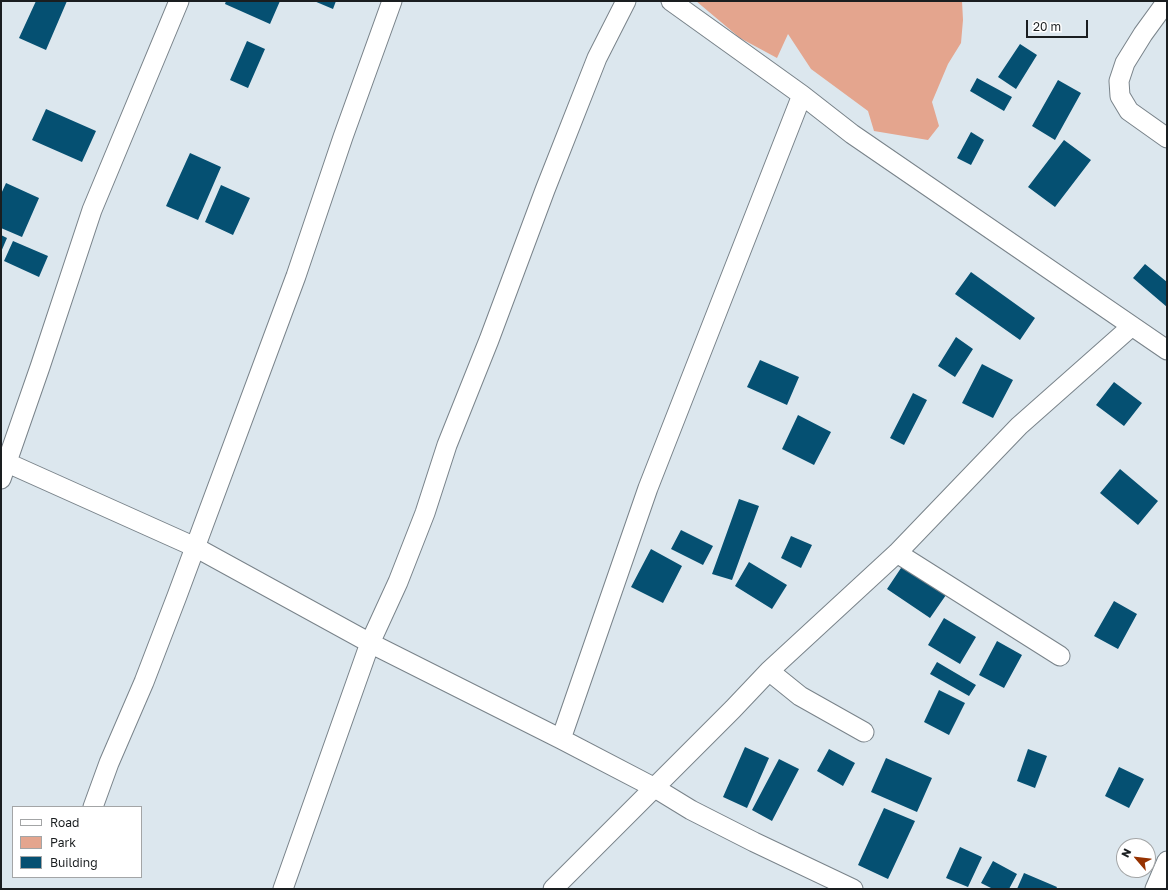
<!DOCTYPE html>
<html>
<head>
<meta charset="utf-8">
<style>
  body { margin:0 }
  #map { position:relative; width:1168px; height:890px; overflow:hidden; background:#dce7ee; font-family:"Golos Text",sans-serif }
  canvas { display:block }
  .frame { position:absolute; inset:0; border:2px solid #1a1e20; pointer-events:none }
  .legend { position:absolute; left:12px; top:806px; width:130px; height:72px; box-sizing:border-box; background:#fff; border:1px solid #a3a5a6; margin:0; padding:5px 7px; list-style:none; font-size:12px; color:#1a1e20 }
  .legend li { display:flex; align-items:center; gap:8px; height:20px }
  .legend b { width:20px; border:1px solid #a3a5a6 }
  .north { position:absolute; left:1116px; top:838px; width:40px; height:40px; box-sizing:border-box; background:#fff; border:1px solid #a3a5a6; border-radius:50%; rotate:298deg; font-size:11px; font-weight:700; line-height:16px; text-align:center; color:#1a1e20 }
  .north::after { content:''; display:block; margin:auto; width:14px; height:18px; background:#963200; clip-path:polygon(50% 0,100% 100%,50% 72%,0 100%) }
  .scale { position:absolute; left:1026px; top:20px; width:62px; height:18px; box-sizing:border-box; border:2px solid #1a1e20; border-top:0; padding-left:5px; font-size:12px; line-height:14px; white-space:nowrap; color:#1a1e20; -webkit-text-stroke:3px #fff; paint-order:stroke }
</style>
</head>
<body>
<div id="map">
<canvas width="1168" height="890"></canvas>
<div class="frame"></div>
<ul class="legend">
<li><b style="height:5px;background:#fff"></b>Road</li>
<li><b style="height:11px;background:#e4a58e"></b>Park</li>
<li><b style="height:11px;background:#055072"></b>Building</li>
</ul>
<div class="north">N</div>
<div class="scale">20 m</div>
</div>
<script>
const ctx = document.querySelector('canvas').getContext('2d');
ctx.lineJoin = 'round';
function fillPath(path, color) { ctx.fillStyle = color; ctx.fill(path, 'evenodd'); }
function strokePath(path, color, width, dash) { ctx.strokeStyle = color; ctx.lineWidth = width; ctx.lineCap = dash ? 'butt' : 'round'; ctx.setLineDash(dash || []); ctx.stroke(path); }
fillPath(new Path2D(`
  M696,1H962L963,20L961,43L948,64L932,102L939,126L928,140L874,131L868,111L811,69L788,34L777,58L740,38Z`), '#e4a58e');
fillPath(new Path2D(`
  M36,1H67L46,50L19,38Z
  M226,1H280L270,24L225,4Z
  M314,1H336L333,9Z
  M247,41L265,49L248,88L230,80Z
  M1020,44L1037,55L1016,89L998,77Z
  M977,78L1012,97L1004,111L970,91Z
  M1058,80L1081,93L1055,140L1032,126Z
  M46,109L96,131L82,162L32,140Z
  M971,132L984,140L971,165L957,158Z
  M1064,140L1091,160L1055,207L1028,187Z
  M190,153L221,167L198,220L166,206Z
  M6,183L39,198L22,237L1,228V194Z
  M221,185L250,198L233,235L205,222Z
  M1,235L7,238L1,252Z
  M13,241L48,256L39,277L4,261Z
  M1145,264L1167,282V307L1133,278Z
  M971,272L1035,318L1020,340L955,294Z
  M956,337L973,349L955,377L938,366Z
  M760,360L799,377L787,405L747,387Z
  M982,364L1013,380L993,418L962,403Z
  M1114,382L1142,403L1124,426L1096,405Z
  M913,393L927,400L904,445L890,438Z
  M798,415L831,432L814,465L782,449Z
  M1120,469L1158,501L1138,525L1100,493Z
  M739,499L759,506L732,580L712,574Z
  M681,530L713,546L703,565L671,549Z
  M791,536L812,545L801,568L781,558Z
  M651,549L682,566L663,603L631,587Z
  M749,562L787,585L772,609L735,586Z
  M903,565L946,595L930,618L887,589Z
  M1114,601L1137,614L1118,649L1094,636Z
  M944,618L976,637L960,664L928,645Z
  M997,641L1022,655L1004,688L979,675Z
  M937,662L976,685L969,696L930,674Z
  M939,690L965,703L949,735L924,722Z
  M745,747L769,758L747,808L723,797Z
  M829,749L855,763L843,786L817,771Z
  M1028,749L1047,756L1035,788L1017,781Z
  M886,758L932,778L917,812L871,792Z
  M779,759L799,769L772,821L752,810Z
  M1119,767L1144,779L1129,808L1105,796Z
  M884,808L915,821L888,879L858,865Z
  M960,847L982,857L968,887L946,878Z
  M993,861L1017,874L1009,889H993L981,883Z
  M1024,873L1057,887L1056,889H1017Z`), '#055072');
const minor = new Path2D(`
  M671,1L802,95L852,134L1167,350
  M1167,1L1143,34L1125,63L1119,81L1120,96L1129,111L1167,138
  M1,460L195,547L370,643L561,739L655,788L691,810L754,842L853,889
  M1,479L40,367L92,210L179,1
  M897,553L1060,656
  M769,671L800,696L864,732
  M561,739L648,488L802,95
  M93,807L109,763L144,682L177,596L296,276L343,137L392,1
  M283,889L370,643L398,582L425,513L447,445L489,340L545,190L597,58L626,1
  M553,889L733,709L769,671L897,553L1019,426L1132,326
  M1155,889L1167,861`);
strokePath(minor, '#79838a', 21);
strokePath(minor, '#fff', 19);
</script>
</body>
</html>
